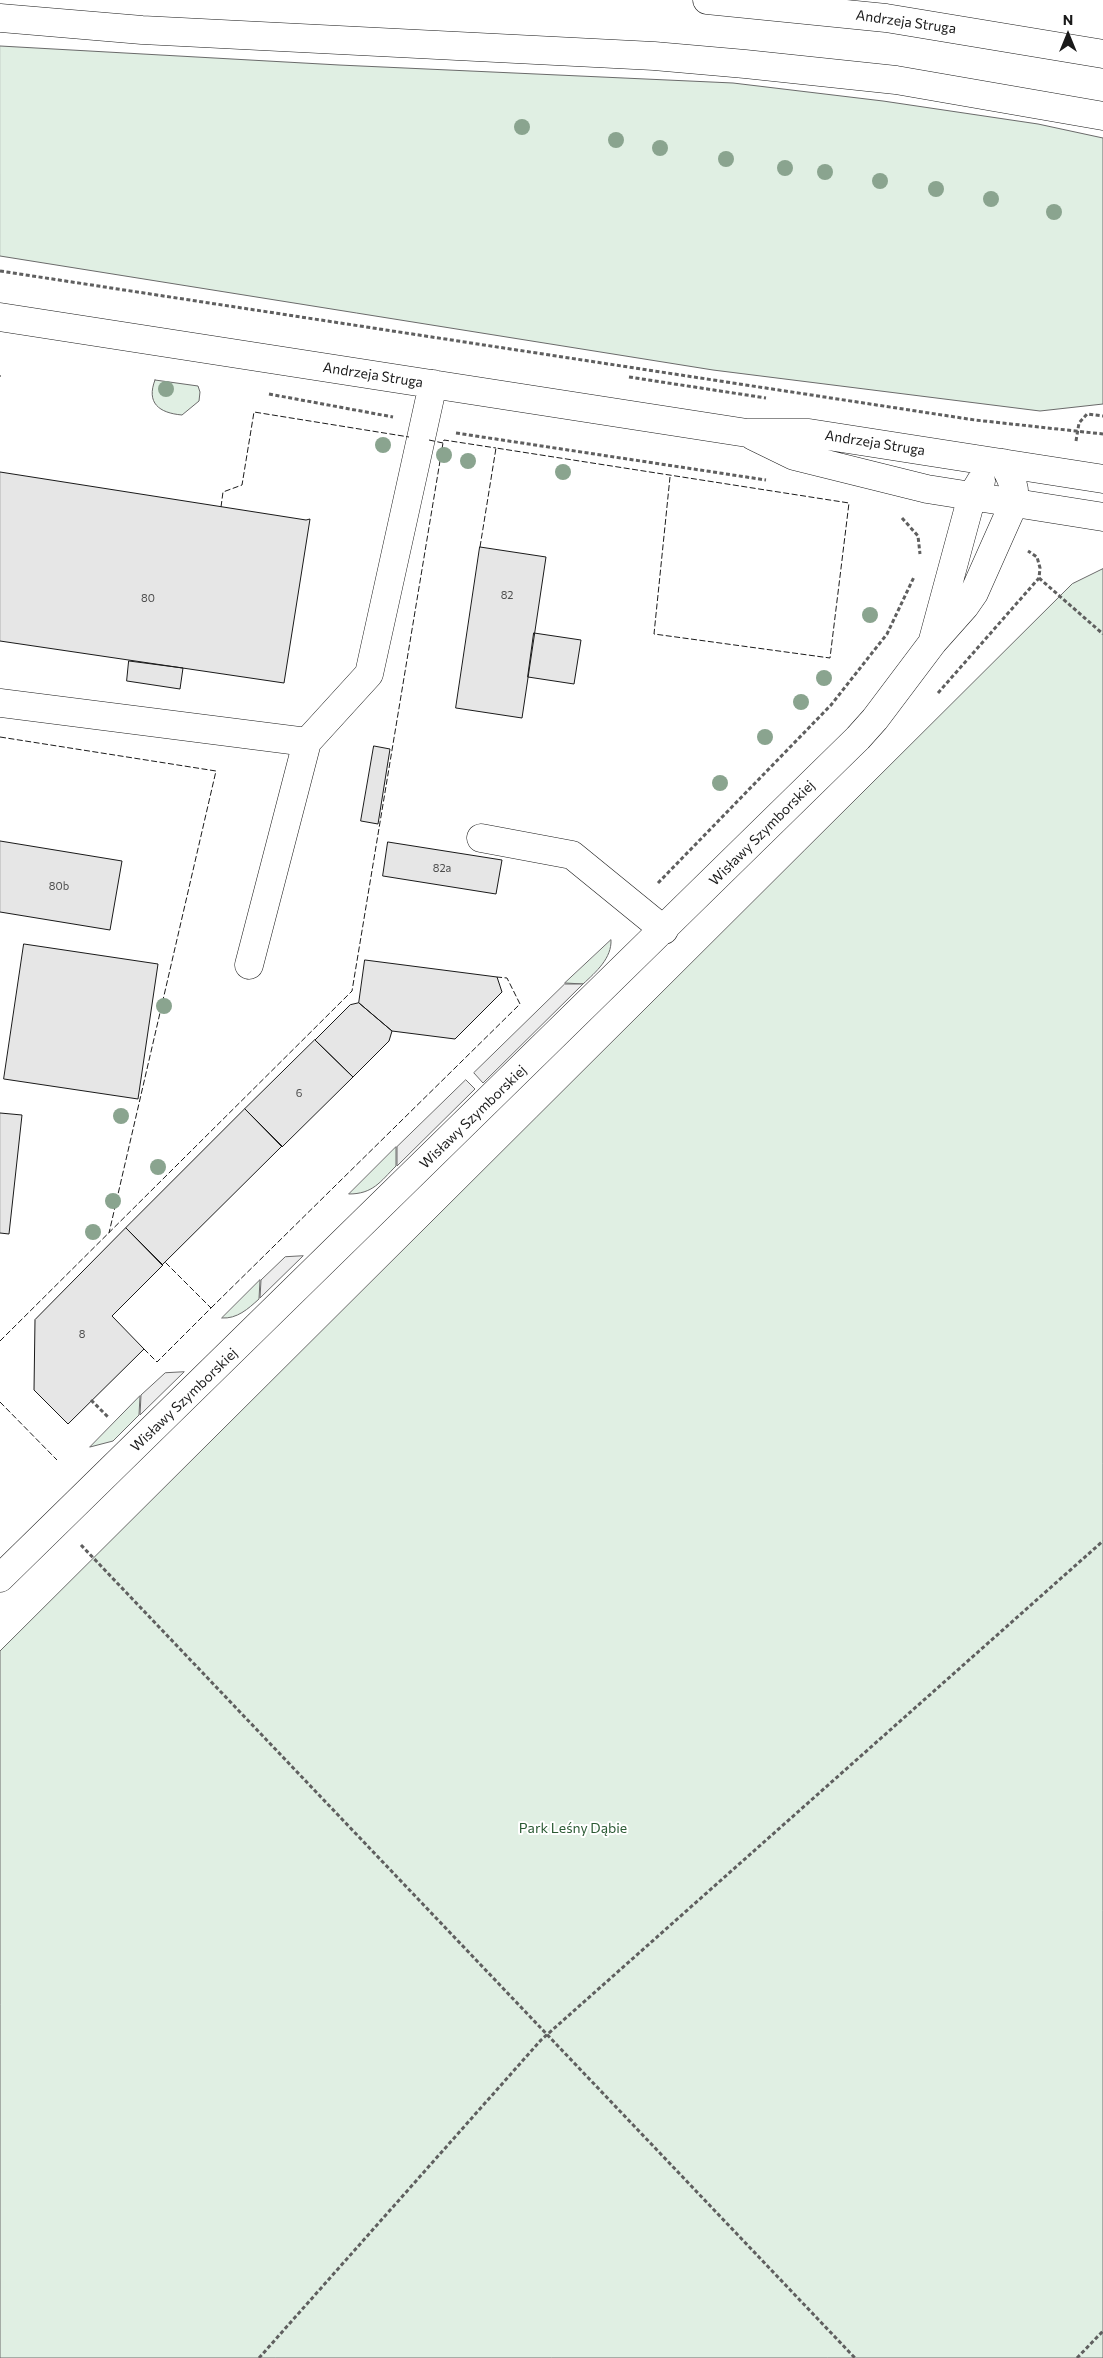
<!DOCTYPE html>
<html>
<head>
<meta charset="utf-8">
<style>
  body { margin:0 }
  #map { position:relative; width:1103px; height:2358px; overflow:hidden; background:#fff; font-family:Commissioner,sans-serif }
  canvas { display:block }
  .north { position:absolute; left:1043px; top:10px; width:50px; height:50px; -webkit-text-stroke:4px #fff; paint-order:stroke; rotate:0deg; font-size:14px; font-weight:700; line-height:20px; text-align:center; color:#1a1a1a }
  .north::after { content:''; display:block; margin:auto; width:18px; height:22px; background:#1a1a1a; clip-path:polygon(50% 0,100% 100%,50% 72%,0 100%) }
</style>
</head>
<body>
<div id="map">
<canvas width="1103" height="2358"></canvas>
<div class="north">N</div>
</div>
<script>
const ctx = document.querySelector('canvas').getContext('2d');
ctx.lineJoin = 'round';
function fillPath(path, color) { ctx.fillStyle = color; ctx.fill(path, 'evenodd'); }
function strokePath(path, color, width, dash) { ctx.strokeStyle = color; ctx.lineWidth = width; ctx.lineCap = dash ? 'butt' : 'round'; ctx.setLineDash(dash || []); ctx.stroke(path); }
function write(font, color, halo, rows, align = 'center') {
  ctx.font = font + ' Commissioner,sans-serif'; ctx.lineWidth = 4; ctx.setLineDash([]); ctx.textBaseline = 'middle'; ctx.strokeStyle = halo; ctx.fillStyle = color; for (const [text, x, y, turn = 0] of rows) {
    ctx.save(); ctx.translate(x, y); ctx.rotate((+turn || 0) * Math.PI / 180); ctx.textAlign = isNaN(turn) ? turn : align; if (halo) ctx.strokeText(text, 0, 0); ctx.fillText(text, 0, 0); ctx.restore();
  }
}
const green = new Path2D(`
  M0,46L339,65L733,83L883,101L1038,124L1103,138V404L1040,411L713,370L0,256Z
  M155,380L198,386L200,392L199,401L182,415C159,413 146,403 155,380Z
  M1103,569V2358H0V1651L1072,584Z
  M611,940C612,958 596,972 583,984L565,983Z
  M396,1147V1166C380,1182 373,1194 349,1194Z
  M260,1280L259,1299C248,1309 237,1319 222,1318Z
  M140,1396L139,1415L113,1441L90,1447Z`);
fillPath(green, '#e0efe3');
strokePath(green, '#6a6a6a', 1);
const parking = new Path2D(`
  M565,984H583L483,1083L474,1073Z
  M466,1080L475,1089L397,1166V1147Z
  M303,1256L260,1298L261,1280L285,1257Z
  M184,1372L140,1415L141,1395L165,1373Z`);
fillPath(parking, '#ededed');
strokePath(parking, '#6a6a6a', 1);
const building = new Path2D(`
  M0,472L306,520L310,519L284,683L0,641Z
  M480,547L546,557L522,718L456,708Z
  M534,633L581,640L574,684L528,677Z
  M129,661L183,668L180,689L127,681Z
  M374,746L390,749L378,824L361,821Z
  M0,841L122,861L110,930L0,912Z
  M388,842L502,860L496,894L383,876Z
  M24,944L158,964L138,1099L4,1079Z
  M365,960L497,977L502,992L455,1039L392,1031L359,1003Z
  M359,1003L392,1031L389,1041L353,1077L315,1040L350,1005Z
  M315,1040L353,1077L282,1147L245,1109Z
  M245,1109L282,1146L162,1265L126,1228Z
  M0,1113L22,1115L9,1234L0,1233Z
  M126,1228L163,1265L112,1316L144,1349L68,1424L34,1390L35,1320Z`);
fillPath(building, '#e6e6e6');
strokePath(building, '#1a1a1a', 1);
const minor = new Path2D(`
  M0,317L747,433H809L1103,479
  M753,436L794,456L927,489L1103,517
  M933,640L972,496L981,481
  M0,703L307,742
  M481,838L572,855L664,930
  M249,965L307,742L369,674L433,384
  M0,1578L858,738L875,719L933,642L965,606L974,593L1014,503C1016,487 1011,477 1003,463`);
const major = new Path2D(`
  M707,0L886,18L1103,54
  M0,18L142,30L654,56L745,64L896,80L1103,116`);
strokePath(minor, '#1a1a1a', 29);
strokePath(major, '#1a1a1a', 29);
strokePath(new Path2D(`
  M0,271L975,420L1103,434
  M629,377L766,398
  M269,394L393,417
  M456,433L766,480
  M1076,441L1079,423L1087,414L1103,416
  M902,518L918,536L920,554
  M1039,578L1103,634
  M938,693L1039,578L1040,568L1037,557L1028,551
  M658,883L831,705L887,634L914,577
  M91,1400L108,1417
  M81,1545L855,2358
  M259,2358L541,2040L1103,1541
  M1077,2358L1103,2331`), '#5f5f5f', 3, [4, 2.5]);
strokePath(minor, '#fff', 28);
strokePath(major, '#fff', 28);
strokePath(new Path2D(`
  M0,375V377
  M429,440L443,443
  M221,507L223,492L242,485L254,412L409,437
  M480,547L496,448L849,503L830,658L654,634L670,477
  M0,737L216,771L109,1233
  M211,1308L520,1004L507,978L497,977
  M0,1341L352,991L443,443L444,440L496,448
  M144,1349L157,1362L211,1308L165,1262
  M0,1402L57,1460`), '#1a1a1a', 1, [6, 2.5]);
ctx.fillStyle = '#8aa48f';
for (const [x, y] of [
  [522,127],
  [616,140],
  [660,148],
  [726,159],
  [785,168],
  [825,172],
  [880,181],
  [936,189],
  [991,199],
  [1054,212],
  [166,389],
  [383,445],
  [444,455],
  [468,461],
  [563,472],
  [870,615],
  [824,678],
  [801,702],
  [765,737],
  [720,783],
  [164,1006],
  [121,1116],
  [158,1167],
  [113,1201],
  [93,1232]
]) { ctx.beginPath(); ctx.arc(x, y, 8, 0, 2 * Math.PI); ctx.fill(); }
write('11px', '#4d4d4d', null, [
  ["82",507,595],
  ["80",148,598],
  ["82a",442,868],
  ["80b",59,886],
  ["6",299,1093],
  ["8",82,1334]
]);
write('14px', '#1a1a1a', '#fff', [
  ["Andrzeja Struga",906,22,8],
  ["Andrzeja Struga",373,375,9],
  ["Andrzeja Struga",875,443,9],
  ["Wisławy Szymborskiej",762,833,-45],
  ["Wisławy Szymborskiej",473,1117,-44],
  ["Wisławy Szymborskiej",184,1400,-44]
]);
write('14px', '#2b5a34', '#fff', [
  ["Park Leśny Dąbie",573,1828]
]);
</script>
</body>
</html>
